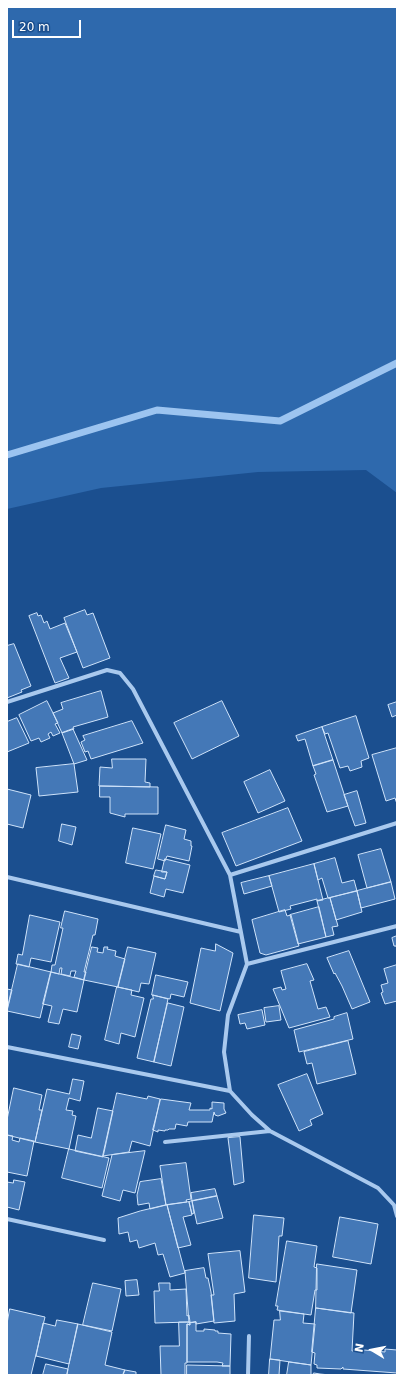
<!DOCTYPE html>
<html>
<head>
<meta charset="utf-8">
<style>
  body { margin:0 }
  #map { position:relative; width:404px; height:1382px; overflow:hidden; background:#1b4f8f; font-family:"DejaVu Sans",sans-serif }
  canvas { display:block }
  .frame { position:absolute; inset:0; border:8px solid #fff; pointer-events:none }
  .north { position:absolute; left:352px; top:1330px; width:40px; height:40px; -webkit-text-stroke:3px #1b4f8f; paint-order:stroke; rotate:280deg; font-size:11px; font-weight:700; line-height:16px; text-align:center; color:#fff }
  .north::after { content:''; display:block; margin:auto; width:14px; height:18px; background:#fff; clip-path:polygon(50% 0,100% 100%,50% 72%,0 100%) }
  .scale { position:absolute; left:12px; top:20px; width:69px; height:18px; box-sizing:border-box; border:2px solid #fff; border-top:0; padding-left:5px; font-size:12px; line-height:14px; white-space:nowrap; color:#fff; -webkit-text-stroke:3px #1b4f8f; paint-order:stroke }
</style>
</head>
<body>
<div id="map">
<canvas width="404" height="1382"></canvas>
<div class="frame"></div>
<div class="north">N</div>
<div class="scale">20 m</div>
</div>
<script>
const ctx = document.querySelector('canvas').getContext('2d');
ctx.lineJoin = 'round';
function fillPath(path, color) { ctx.fillStyle = color; ctx.fill(path, 'evenodd'); }
function strokePath(path, color, width, dash) { ctx.strokeStyle = color; ctx.lineWidth = width; ctx.lineCap = dash ? 'butt' : 'round'; ctx.setLineDash(dash || []); ctx.stroke(path); }
fillPath(new Path2D(`
  M7,7H397V493L366,470L258,472L101,488L7,509Z`), '#2e69ad');
strokePath(new Path2D(`
  M7,455L157,410L280,421L397,363`), '#9cc4f0', 7);
const building = new Path2D(`
  M85,610L87,615L93,613L110,658L83,668L64,618Z
  M37,613L38,616L41,615L44,623L47,621L50,629L65,623L77,652L60,658L69,678L55,683L29,616Z
  M14,644L31,686L21,690L22,692L7,698V646Z
  M101,691L108,717L73,727L74,729L62,733L53,713L63,709L61,703Z
  M47,701L58,723L55,724L60,733L53,736L51,732L48,734L50,738L41,742L39,738L31,741L19,715Z
  M222,701L239,736L192,759L174,723Z
  M397,702V715L392,717L388,705Z
  M356,716L369,758L361,761L362,767L350,771L348,766L340,768L328,733L325,734L322,727Z
  M17,718L29,743L7,752V722Z
  M132,721L143,743L91,759L88,751L85,752L81,742L85,740L83,736Z
  M322,727L333,760L313,766L305,739L298,741L296,736Z
  M73,729L87,760L74,764L62,733Z
  M397,748V804L395,798L386,801L372,755Z
  M112,759H146L145,782L150,783V787L99,786L100,767L112,768Z
  M333,760L348,806L327,812L314,775L316,774L313,766Z
  M74,764L78,792L39,796L36,768Z
  M270,770L285,801L258,813L244,782Z
  M100,786L158,787V814H125V817L110,813V797H100Z
  M7,789L31,795L23,828L7,824Z
  M357,791L366,823L355,826L344,795Z
  M288,808L302,841L236,866L222,833Z
  M62,824L76,827L72,845L59,841Z
  M166,825L186,830L184,839L191,841V846H192L189,861L167,856L165,861L158,859Z
  M133,828L161,834L153,869L126,863Z
  M381,849L391,882L367,888L358,855Z
  M335,858L342,883L354,880L357,891L328,898L322,878L318,880L314,864Z
  M165,859L190,865L183,893L166,889L164,897L150,893L154,876L165,879L167,872H162Z
  M314,864L323,900L317,901V899L290,906L291,909L279,912L269,876Z
  M156,870L167,872L165,879L154,876Z
  M269,876L272,886L244,894L241,883Z
  M391,882L395,899L361,908L357,891Z
  M357,891L362,912L336,920L330,898Z
  M328,898H330L338,926L332,927L334,935L326,937L317,901Z
  M319,907L326,937L298,944L290,915Z
  M285,910L287,916L291,915L299,946L266,955L260,953L252,920Z
  M65,911L98,919L95,935H93L84,972H86L84,980L74,977L76,971H71L70,976L61,974L62,968H60L59,974L51,972L52,965H55L63,928H61Z
  M30,915L60,922L51,962L31,958L29,967L16,964L18,954L22,955Z
  M397,936V949L396,946H394L392,938Z
  M216,944L233,953L220,1011L190,1003L201,948L215,951Z
  M92,947L98,948L97,952L103,953L104,947H108L107,949L116,951L115,956L125,959L118,987L84,980Z
  M128,947L156,953L149,984L141,983L139,992L118,987Z
  M349,951L370,1002L352,1009L342,986L335,973L334,974L327,958Z
  M18,964L51,972L40,1018L7,1011Z
  M307,964L314,980L310,981L318,1009L326,1007L330,1017L289,1028L273,989L281,987L282,990L286,989L281,971Z
  M397,965V1001L385,1004L381,993L383,992L381,985L388,983L384,969Z
  M51,972L84,980L77,1012L63,1009L59,1024L48,1022L52,1006L43,1004Z
  M156,975L188,982L184,997L171,994L170,999L152,995Z
  M117,987L132,990L131,995L144,998L135,1037L121,1033L119,1044L105,1040Z
  M7,989L12,990L7,1011Z
  M153,995L168,999L154,1062L137,1058L151,999H153Z
  M168,1003L184,1007L171,1066L154,1062Z
  M279,1006L281,1020L266,1022L264,1008Z
  M262,1010L265,1025L247,1029L245,1023L240,1024L238,1015Z
  M347,1013L353,1039L299,1052L294,1030L334,1019V1017Z
  M72,1034L81,1036L78,1049L69,1047Z
  M348,1041L356,1074L317,1084L312,1063L307,1064L304,1052Z
  M307,1074L323,1114L310,1120L312,1125L299,1131L278,1085Z
  M73,1079L84,1081L80,1101L69,1098L66,1110L73,1111L72,1115L76,1116L69,1149L35,1142L47,1089L69,1094Z
  M14,1088L42,1095L39,1110H42L35,1142L7,1135V1120Z
  M117,1093L147,1099L148,1096L160,1099L150,1146L132,1141L129,1152L103,1156Z
  M161,1099L191,1103L189,1110H210V1108L212,1109V1102L224,1103V1109L226,1113L218,1116L215,1115L214,1112L212,1122H188L187,1126L176,1124L175,1129H169L168,1130H165V1131L158,1130V1132L153,1130Z
  M98,1108L113,1111L103,1157L75,1151L78,1135L91,1138Z
  M7,1135L13,1136L12,1140L19,1142L20,1138L34,1141L27,1176L7,1172Z
  M240,1137L244,1182L234,1185L228,1138Z
  M69,1149L109,1158L102,1188L62,1178Z
  M145,1151L135,1193L123,1190L120,1201L102,1196L112,1155Z
  M186,1163L191,1199L186,1200L187,1202L166,1205L160,1166Z
  M161,1179L166,1205L150,1209L149,1203L138,1205L137,1195L140,1182Z
  M14,1180L25,1182L19,1210L7,1207V1182L13,1183Z
  M215,1189L217,1196L192,1201L191,1193Z
  M217,1196L223,1218L197,1224L192,1201Z
  M192,1201L194,1213L192,1214L189,1202Z
  M189,1202L192,1215L183,1217L191,1245L178,1248L167,1205Z
  M167,1205L185,1273L170,1277L163,1254L158,1255L155,1243L139,1248L137,1240L130,1242L128,1232L119,1234L118,1218L140,1211Z
  M254,1215L284,1218L282,1236H279L276,1282L249,1278Z
  M340,1217L378,1224L371,1264L333,1257Z
  M287,1241L317,1246L314,1267L317,1268V1290H315L311,1315L277,1310L278,1306H276Z
  M240,1251L245,1292L234,1294L235,1321L214,1323L211,1295H214L208,1254Z
  M317,1264L357,1270L351,1313L316,1308Z
  M204,1268L206,1278H208L211,1292L214,1321L196,1324V1322L189,1323L185,1271Z
  M137,1280L139,1295L126,1296L125,1281Z
  M93,1283L121,1289L112,1331L83,1325Z
  M159,1283H170V1290L186,1289L187,1316L189,1315L190,1322L155,1323L154,1291H159Z
  M316,1308L354,1313L352,1351H354V1349L385,1352V1349L397,1350V1373L343,1369V1367L341,1369L317,1368V1365L314,1364L315,1353L312,1352Z
  M10,1309L45,1317L31,1375H7V1324Z
  M280,1311L304,1314L303,1323L315,1324L311,1365L270,1359L274,1320H280Z
  M57,1320L78,1324L69,1364L36,1356L43,1323L55,1326Z
  M179,1322H190V1325L187,1324V1363H185V1375H161L160,1346H179Z
  M196,1322V1331H204V1329L215,1330V1331H218V1333L231,1334L230,1366H222L223,1363L217,1362H187V1324L190,1325L189,1323Z
  M78,1324L112,1332L105,1365L125,1370L123,1375H67Z
  M270,1359L280,1360L279,1375H269Z
  M289,1362L311,1365V1375H287Z
  M46,1364L68,1369L67,1375H43Z
  M187,1365L230,1366V1375H187Z
  M125,1370L136,1372V1375H123Z
  M314,1373L320,1374L330,1375H313Z`);
fillPath(building, '#4478b7');
strokePath(building, '#cfe3fa', 1);
strokePath(new Path2D(`
  M7,702L107,670L120,673L133,689L230,875L247,964L228,1015L224,1052L230,1091L252,1115L270,1131L378,1188L394,1205L397,1216
  M230,875L397,823
  M7,877L241,932
  M247,964L397,926
  M7,1047L230,1091
  M165,1142L270,1131
  M7,1219L104,1240
  M248,1375L249,1336`), '#a9c9ee', 4);
</script>
</body>
</html>
